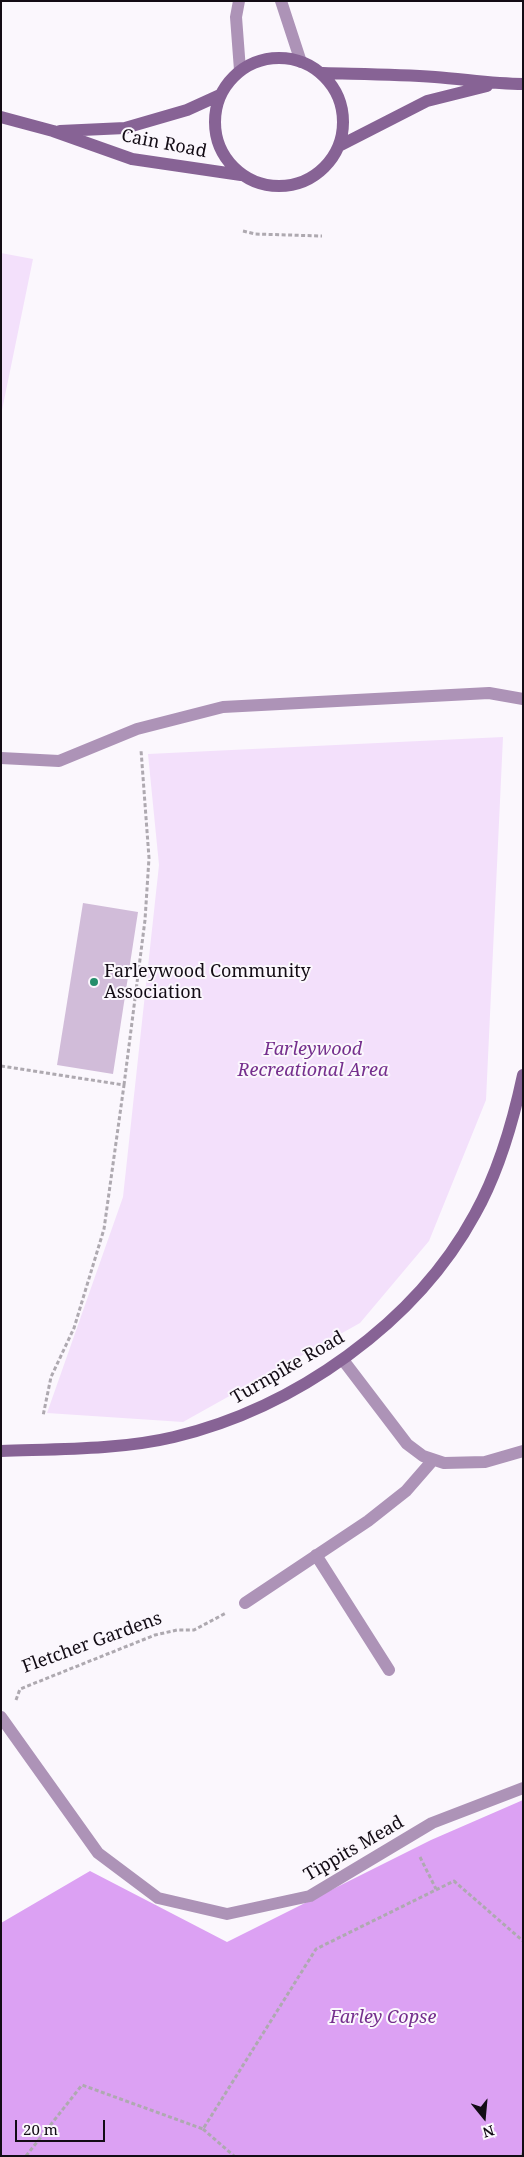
<!DOCTYPE html>
<html>
<head>
<meta charset="utf-8">
<style>
  body { margin:0 }
  #map { position:relative; width:524px; height:2157px; overflow:hidden; background:#fbf7fd; font-family:"Noto Serif",serif }
  canvas { display:block }
  .frame { position:absolute; inset:0; border:2px solid #130c15; pointer-events:none }
  .north { position:absolute; left:459px; top:2092px; width:50px; height:50px; -webkit-text-stroke:4px #fbf7fd; paint-order:stroke; rotate:163deg; font-size:14px; font-weight:700; line-height:20px; text-align:center; color:#130c15 }
  .north::after { content:''; display:block; margin:auto; width:18px; height:22px; background:#130c15; clip-path:polygon(50% 0,100% 100%,50% 72%,0 100%) }
  .scale { position:absolute; left:15px; top:2120px; width:90px; height:22px; box-sizing:border-box; border:2px solid #130c15; border-top:0; padding-left:6px; font-size:15px; line-height:18px; white-space:nowrap; color:#130c15; -webkit-text-stroke:4px #fbf7fd; paint-order:stroke }
</style>
</head>
<body>
<div id="map">
<canvas width="524" height="2157"></canvas>
<div class="frame"></div>
<div class="north">N</div>
<div class="scale">20 m</div>
</div>
<script>
const ctx = document.querySelector('canvas').getContext('2d');
ctx.lineJoin = 'round';
function fillPath(path, color) { ctx.fillStyle = color; ctx.fill(path, 'evenodd'); }
function strokePath(path, color, width, dash) { ctx.strokeStyle = color; ctx.lineWidth = width; ctx.lineCap = dash ? 'butt' : 'round'; ctx.setLineDash(dash || []); ctx.stroke(path); }
function write(font, color, halo, rows, align = 'center') {
  ctx.font = font + ' "Noto Serif",serif'; ctx.lineWidth = 4; ctx.setLineDash([]); ctx.textBaseline = 'middle'; ctx.strokeStyle = halo; ctx.fillStyle = color; for (const [text, x, y, turn = 0] of rows) {
    ctx.save(); ctx.translate(x, y); ctx.rotate((+turn || 0) * Math.PI / 180); ctx.textAlign = isNaN(turn) ? turn : align; if (halo) ctx.strokeText(text, 0, 0); ctx.fillText(text, 0, 0); ctx.restore();
  }
}
fillPath(new Path2D(`
  M1,253L33,259L1,415Z
  M503,737L486,1100L429,1241L360,1323L183,1422L47,1413L123,1197L159,865L148,754Z`), '#f3e0fb');
fillPath(new Path2D(`
  M523,1800V2156H1V1923L90,1871L227,1942L431,1840Z`), '#dca1f3');
fillPath(new Path2D(`
  M83,903L138,912L113,1074L57,1065Z`), '#d1bcd9');
strokePath(new Path2D(`
  M243,231L255,234L322,236
  M1,1066L124,1085L104,1229L74,1328L51,1377L43,1416
  M124,1085L145,920L149,858L141,750
  M16,1700L20,1689L155,1635L177,1630H194L226,1613
  M420,1857L436,1889
  M203,2129L234,2156
  M26,2156L82,2085L203,2129L316,1949L454,1881L523,1941
  M522,2156L523,2153`), '#aea9b0', 3, [4, 2.5]);
strokePath(new Path2D(`
  M239,1L236,17L240,70
  M281,1L301,62
  M1,758L59,761L137,729L223,707L489,693L523,699`), '#ad93b7', 12);
strokePath(new Path2D(`
  M343,1360L407,1444L423,1456L444,1463L485,1462L523,1451
  M316,1555L389,1670
  M245,1603L368,1521L406,1491L433,1460
  M1,1717L98,1853L158,1898L227,1914L310,1896L432,1823L523,1788`), '#ad93b7', 12);
strokePath(new Path2D(`
  M215 122a64 64 0 1 1 128 0a64 64 0 1 1-128 0Z
  M323,73C360,74 398,74 435,77C464,79 493,84 523,84
  M1,117L53,131L132,159L241,175
  M60,131L125,128L187,110L220,95
  M339,146L427,101L487,86
  M1,1451C57,1449 120,1450 174,1437C295,1408 416,1323 475,1214C499,1171 513,1122 523,1075`), '#876395', 12);
for (const [x, y, r, color] of [
  [94,982,5,"#248e6b"]
]) { const dot = new Path2D(); dot.arc(x, y, r, 0, 2 * Math.PI); ctx.fillStyle = color; ctx.fill(dot); strokePath(dot, '#fbf7fd', 2); }
write('18px', '#130c15', '#fbf7fd', [
  ["Cain Road",164,144,11],
  ["Turnpike Road",288,1368,-30],
  ["Fletcher Gardens",92,1643,-20],
  ["Tippits Mead",354,1849,-30]
]);
write('18px', '#130c15', '#fbf7fd', [
  ["Farleywood Community",104,972],
  ["Association",104,993]
], 'left');
write('italic 18px', '#752f8d', '#fbf7fd', [
  ["Farleywood",313,1050],
  ["Recreational Area",313,1071],
  ["Farley Copse",383,2018]
]);
</script>
</body>
</html>
